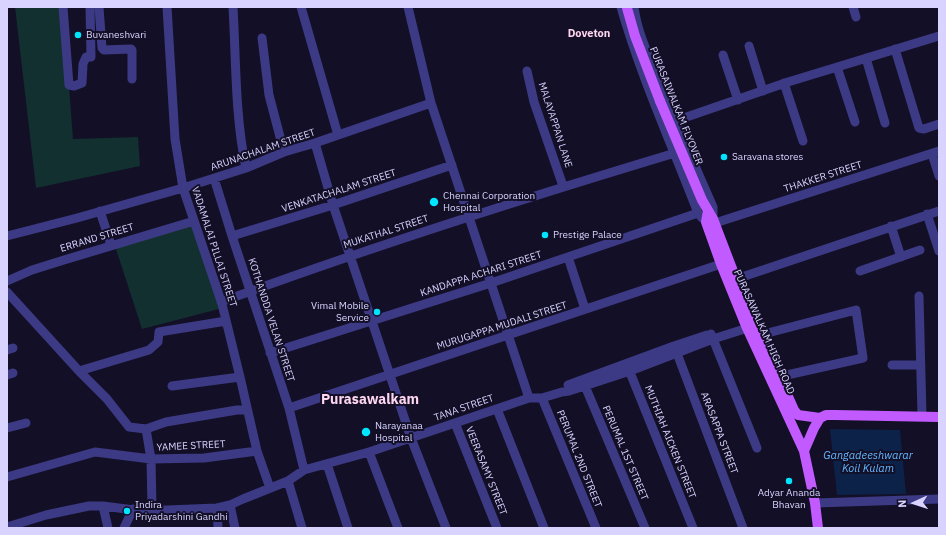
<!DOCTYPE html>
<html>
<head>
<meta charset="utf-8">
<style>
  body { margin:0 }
  #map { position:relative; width:946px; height:535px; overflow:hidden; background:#130f26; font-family:"IBM Plex Sans",sans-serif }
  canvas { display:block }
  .frame { position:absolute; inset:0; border:8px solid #d9d4ff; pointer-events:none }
  .north { position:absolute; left:894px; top:483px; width:40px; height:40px; -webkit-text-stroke:3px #130f26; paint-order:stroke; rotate:267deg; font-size:11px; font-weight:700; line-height:16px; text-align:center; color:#d9d4ff }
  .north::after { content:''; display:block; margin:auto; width:14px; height:18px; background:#d9d4ff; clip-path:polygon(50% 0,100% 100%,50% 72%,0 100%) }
</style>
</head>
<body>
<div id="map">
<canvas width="946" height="535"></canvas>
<div class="frame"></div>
<div class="north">N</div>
</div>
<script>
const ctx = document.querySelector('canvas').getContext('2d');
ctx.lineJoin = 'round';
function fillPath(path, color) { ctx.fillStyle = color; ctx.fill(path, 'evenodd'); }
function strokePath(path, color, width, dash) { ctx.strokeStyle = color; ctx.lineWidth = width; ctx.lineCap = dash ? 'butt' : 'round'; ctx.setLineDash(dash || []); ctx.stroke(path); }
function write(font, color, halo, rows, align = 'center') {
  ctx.font = font + ' "IBM Plex Sans",sans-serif'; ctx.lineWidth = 4; ctx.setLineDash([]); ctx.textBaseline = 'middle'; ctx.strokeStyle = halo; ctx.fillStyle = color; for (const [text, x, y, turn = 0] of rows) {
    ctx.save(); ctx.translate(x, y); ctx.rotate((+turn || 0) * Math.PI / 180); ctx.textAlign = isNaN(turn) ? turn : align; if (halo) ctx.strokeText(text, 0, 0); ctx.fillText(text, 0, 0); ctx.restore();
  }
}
fillPath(new Path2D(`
  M15,7H63L73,139L138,137L140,166L36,188Z
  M193,223L219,309L142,329L115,246Z`), '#12302f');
fillPath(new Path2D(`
  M830,429L900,430L906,494L837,495Z`), '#0c2248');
strokePath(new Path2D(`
  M63,7L69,85L74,86L82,83L83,64L86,57H91L90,7
  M99,7L102,48L104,50L131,49L132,50V79
  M167,7L175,139L183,188L222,304L240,377L257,451L270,488
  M233,7C236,59 235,117 246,168
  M301,7L338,135
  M408,7L431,103L529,398
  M621,7C641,77 672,145 698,213L702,218
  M634,7C637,31 648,54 657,77C675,121 694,164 713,207V219
  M853,7L856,17
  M262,38L269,95L284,152
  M749,46L763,91
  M895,49L919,128L924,129L939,124
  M723,55L738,100
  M866,58L885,123
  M837,67L855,122
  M527,71L534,102L563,186
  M784,83L803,141
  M675,121L788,82L939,36
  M315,143L333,205L411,438L446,528
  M932,154L939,176
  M214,178L232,236L289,408L304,470
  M100,211L111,245
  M927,214L939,251
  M715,223L939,151
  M891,226L901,257
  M7,236L77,218L183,188L246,168L284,152L315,143L431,103
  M232,236L333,205L452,165
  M568,257L585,309
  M860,271L920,250
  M736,279L939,211
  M7,281L32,270L64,260L194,221
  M7,292L79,371L107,399L129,427L146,429L151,459L152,509
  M919,296L922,416
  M221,302C370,247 522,199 675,153
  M711,334L757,448
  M760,335L856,310L863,358L778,377
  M675,348L743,528
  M7,350L13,348
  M270,353L491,283L698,213
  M627,365L693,528
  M892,365H920
  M79,371L149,350L158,342L159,332L226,321
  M7,375L13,373
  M568,385L674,346L707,335
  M172,386L240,377
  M585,386L645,528
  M542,398L596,528
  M289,408L721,264
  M497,409L544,528
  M455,423L497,528
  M7,428L26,423
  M146,429L166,422L237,410H247
  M369,452L398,528
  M327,464L348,528
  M7,477L95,452L151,459L204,458L257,451
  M288,481L302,528
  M815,503L939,499
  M230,505L235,528
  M103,506L108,528
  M217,508L218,528
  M7,527L46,515L89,506H103L142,511L217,508L230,505L243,499L288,481L304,470L369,452L529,398H542L562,392L569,391L630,371L713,339L754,326
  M124,528L133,509`), '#3d3a85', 9);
strokePath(new Path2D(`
  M660,101L702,200L713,219L736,279L794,410L798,415L820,418
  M708,211L706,222L721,264L747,328L804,451
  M818,528L815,503L804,451L814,428L820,418L826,415H835L939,417`), '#c25bff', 10);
strokePath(new Path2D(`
  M627,8L635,36L660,101`), '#c25bff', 10);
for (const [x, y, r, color] of [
  [78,35,4,"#00e5ff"],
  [724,157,4,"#00e5ff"],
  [434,202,5,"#00e5ff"],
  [545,235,4,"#00e5ff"],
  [377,312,4,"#00e5ff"],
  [366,432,5,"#00e5ff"],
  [789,481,4,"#00e5ff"],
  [127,511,4,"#00e5ff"]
]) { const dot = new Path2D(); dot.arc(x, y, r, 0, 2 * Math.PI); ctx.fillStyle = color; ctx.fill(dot); strokePath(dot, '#130f26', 1.5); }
write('10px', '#d9d4ff', '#130f26', [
  ["Buvaneshvari",86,35],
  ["Saravana stores",732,157],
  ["Chennai Corporation",443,196],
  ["Hospital",443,208],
  ["Prestige Palace",553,235],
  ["Vimal Mobile",369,306,"right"],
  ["Service",369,318,"right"],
  ["Narayanaa",375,426],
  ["Hospital",375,438],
  ["Adyar Ananda",789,493,"center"],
  ["Bhavan",789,505,"center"],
  ["Indira",135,505],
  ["Priyadarshini Gandhi",135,517]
], 'left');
write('10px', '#d9d4ff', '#130f26', [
  ["PURASAIWALKAM FLYOVER",676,106,68],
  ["MALAYAPPAN LANE",555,125,72],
  ["ARUNACHALAM STREET",263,150,-19],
  ["THAKKER STREET",823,177,-18],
  ["VENKATACHALAM STREET",339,191,-18],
  ["MUKATHAL STREET",386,232,-18],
  ["ERRAND STREET",97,238,-17],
  ["VADAMALAI PILLAI STREET",214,247,72],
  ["KANDAPPA ACHARI STREET",481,274,-18],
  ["KOTHANDDA VELAN STREET",271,320,72],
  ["MURUGAPPA MUDALI STREET",502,326,-18],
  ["PURASAWALKAM HIGH ROAD",764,332,66],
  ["TANA STREET",464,408,-19],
  ["ARASAPPA STREET",719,433,69],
  ["MUTHIAH AICKEN STREET",670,442,68],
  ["YAMEE STREET",191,446,-3],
  ["PERUMAL 1ST STREET",625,453,67],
  ["PERUMAL 2ND STREET",579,459,68],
  ["VEERASAMY STREET",486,471,68]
]);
write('bold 11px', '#ffd6f0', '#130f26', [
  ["Doveton",589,34]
]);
write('italic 11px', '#62b6ff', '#130f26', [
  ["Gangadeeshwarar",868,456],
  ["Koil Kulam",868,469]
]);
write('bold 14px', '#ffd6f0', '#130f26', [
  ["Purasawalkam",370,400]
]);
</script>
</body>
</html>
